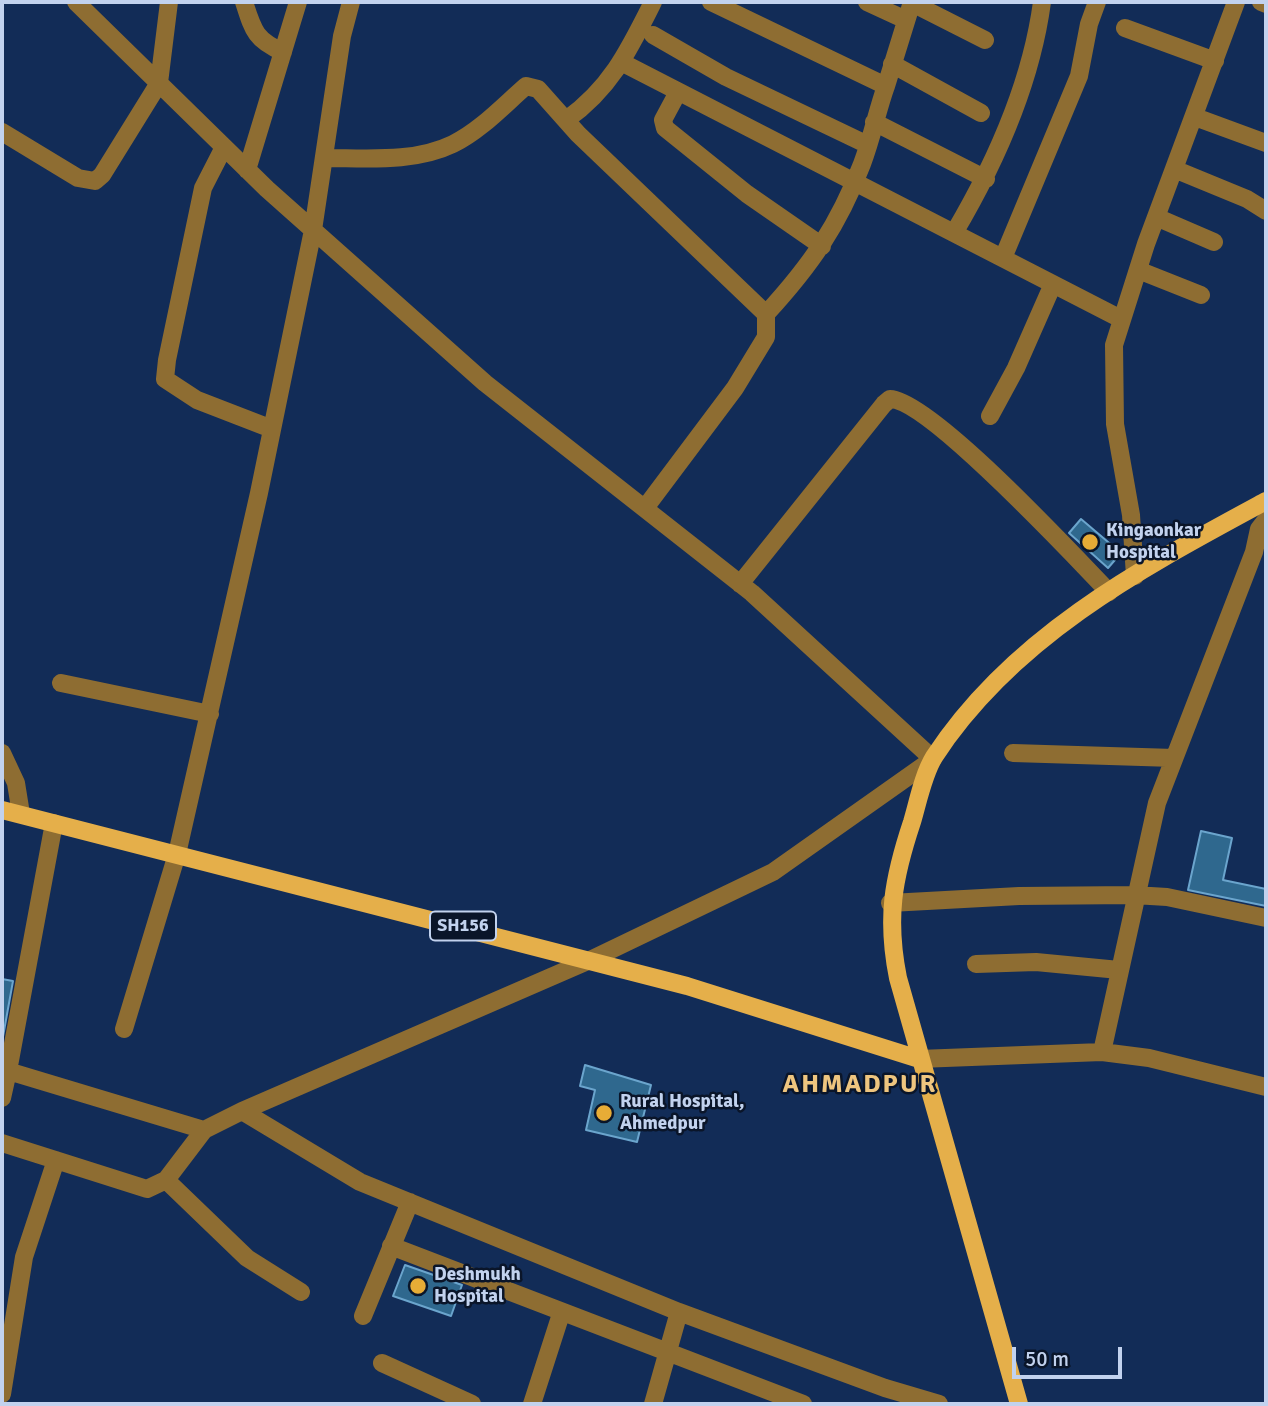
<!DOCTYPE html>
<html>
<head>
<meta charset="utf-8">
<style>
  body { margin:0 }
  #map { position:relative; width:1268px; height:1406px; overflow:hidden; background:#122c57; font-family:Signika,sans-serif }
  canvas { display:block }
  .frame { position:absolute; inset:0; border:4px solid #c2d2ee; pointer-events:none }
  .scale { position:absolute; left:1012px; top:1347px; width:110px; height:32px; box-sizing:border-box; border:4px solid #c2d2ee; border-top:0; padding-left:9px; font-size:21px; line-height:24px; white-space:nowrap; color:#c2d2ee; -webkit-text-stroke:5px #0a1529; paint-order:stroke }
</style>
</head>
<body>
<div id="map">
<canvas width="1268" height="1406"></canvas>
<div class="frame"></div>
<div class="scale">50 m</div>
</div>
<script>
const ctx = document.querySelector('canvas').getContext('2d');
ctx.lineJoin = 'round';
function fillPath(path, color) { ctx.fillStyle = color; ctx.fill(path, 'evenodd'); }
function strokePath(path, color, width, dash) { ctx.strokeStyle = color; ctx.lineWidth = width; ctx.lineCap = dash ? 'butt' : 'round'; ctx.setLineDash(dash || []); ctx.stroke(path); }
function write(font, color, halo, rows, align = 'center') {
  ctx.font = font + ' Signika,sans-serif'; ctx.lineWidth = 5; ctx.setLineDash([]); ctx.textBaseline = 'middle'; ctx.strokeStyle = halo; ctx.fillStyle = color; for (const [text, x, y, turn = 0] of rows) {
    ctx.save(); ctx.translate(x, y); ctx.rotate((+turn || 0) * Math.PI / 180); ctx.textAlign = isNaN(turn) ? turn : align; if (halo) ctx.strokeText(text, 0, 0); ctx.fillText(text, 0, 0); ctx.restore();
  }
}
const building = new Path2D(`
  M1081,519L1121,553L1108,568L1069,533Z
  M1201,831L1232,838L1223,880L1266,889V906L1188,890Z
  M2,979L13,981L2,1042Z
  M585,1065L651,1085L637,1142L586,1130L595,1090L580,1086Z
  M405,1265L462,1285L451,1316L393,1296Z`);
fillPath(building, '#2f688e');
strokePath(building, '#6ba5cd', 2);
strokePath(new Path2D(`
  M76,2L267,189L485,383L752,593L933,759L773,872L590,960L242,1111L360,1182L679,1312
  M244,2C253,30 255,40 283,52
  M711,2L886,86L912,2
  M867,2L906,20
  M1261,2L1266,4
  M912,3L985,40
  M1125,28L1215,61
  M653,35L726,77L868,145
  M623,63L1121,319
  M892,64L981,113
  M678,92L663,120L665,128L747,194L822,246
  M1195,117L1266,143
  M566,120C611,88 629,50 653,2
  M874,122L986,179
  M2,132L78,178L95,181L102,175L159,83L169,2
  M224,147L203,188L167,360L165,379L197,400L272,429
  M324,158C366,158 414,163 453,144C480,131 504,105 526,86L538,89L578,134L766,314
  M1174,169L1247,199L1266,211
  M247,170L298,2
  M1156,217L1214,242
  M954,233C996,162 1031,84 1042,2
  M1003,258L1079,76L1089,24L1097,2
  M1138,270L1201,295
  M990,416L1016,368L1053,284
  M645,508L735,388L766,337V314C811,265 838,226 862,164C872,138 877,111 886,86
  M1135,576L1131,515L1115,424L1114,345L1146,244L1236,2
  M740,584L884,404L890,399C930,400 1074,556 1109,592
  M61,683L210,714
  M2,753L16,783L21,814
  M1013,753L1174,758
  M54,823L8,1071L204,1130L242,1111
  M890,903L1019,896L1134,895L1167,897L1266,918
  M976,964L1036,962L1119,970
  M124,1029L177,854L259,493L313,230L342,36L351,2
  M1102,1052L1157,803L1254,552L1259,529L1266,520
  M919,1059L1102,1052L1149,1058L1266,1087
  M2,1098L8,1071
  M2,1143L147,1189L166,1180L204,1130
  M166,1180L247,1258L301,1292
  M391,1246L803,1404
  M363,1316L410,1202
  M382,1363L472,1404
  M2,1394L24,1257L56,1160
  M532,1404L561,1314
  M653,1404L679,1312L885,1388L939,1404`), '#8e6d32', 18);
strokePath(new Path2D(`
  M2,810L687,986L919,1059
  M1019,1404L898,978C886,918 893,879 912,822C918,802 923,775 934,757C1013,636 1142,568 1266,501`), '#e5af4a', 18);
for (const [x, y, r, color] of [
  [1090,542,9,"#e7ac36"],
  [604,1113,9,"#e7ac36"],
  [418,1286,9,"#e7ac36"]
]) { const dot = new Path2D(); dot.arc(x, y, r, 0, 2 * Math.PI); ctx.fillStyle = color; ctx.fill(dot); strokePath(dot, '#0a1529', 2.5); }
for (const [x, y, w] of [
  [463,926,66]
]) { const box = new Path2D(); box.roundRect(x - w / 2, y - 14.5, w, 29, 5); ctx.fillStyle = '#0a1529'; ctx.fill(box); strokePath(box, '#c2d2ee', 2); }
write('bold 18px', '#c2d2ee', null, [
  ["SH156",463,926]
]);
write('bold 19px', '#c2d2ee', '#0a1529', [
  ["Kingaonkar",1106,531],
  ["Hospital",1106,553],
  ["Rural Hospital,",620,1102],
  ["Ahmedpur",620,1124],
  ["Deshmukh",434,1275],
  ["Hospital",434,1297]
], 'left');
ctx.letterSpacing = '2px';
write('bold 26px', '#eec57f', '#0a1529', [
  ["AHMADPUR",860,1085]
]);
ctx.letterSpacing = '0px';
</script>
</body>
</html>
